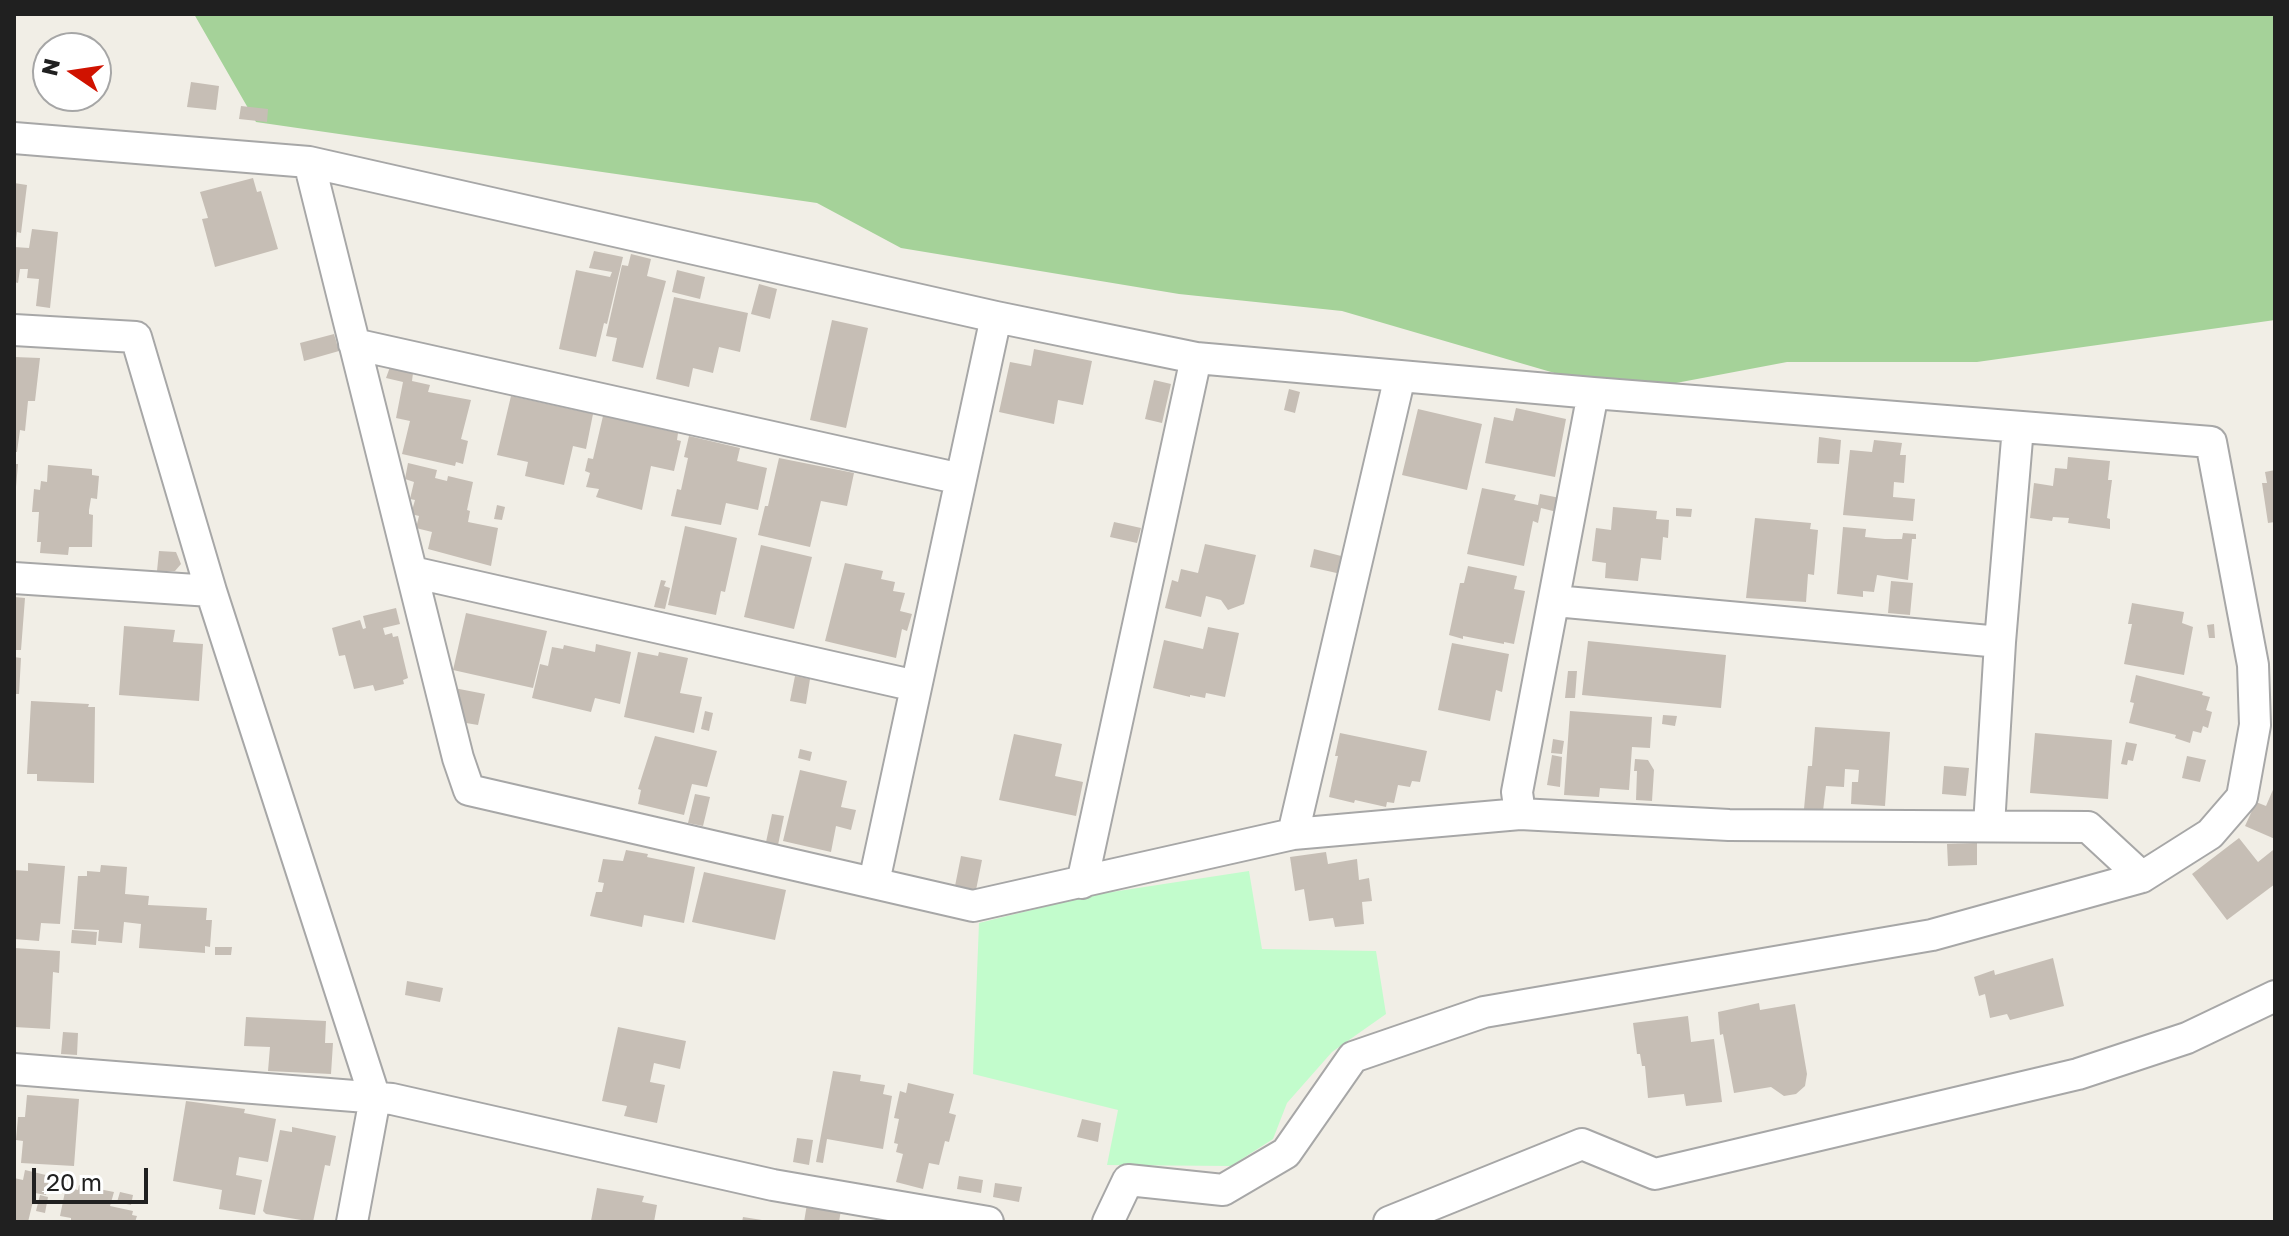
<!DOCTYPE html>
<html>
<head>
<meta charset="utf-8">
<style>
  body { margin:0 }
  #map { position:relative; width:2289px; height:1236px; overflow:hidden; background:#f1eee6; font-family:"Golos Text",sans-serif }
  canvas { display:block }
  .frame { position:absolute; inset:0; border:16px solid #202020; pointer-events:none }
  .north { position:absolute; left:32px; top:32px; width:80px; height:80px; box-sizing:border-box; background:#fff; border:2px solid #a6a6a6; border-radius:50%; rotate:283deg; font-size:22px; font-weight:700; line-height:32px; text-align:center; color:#202020 }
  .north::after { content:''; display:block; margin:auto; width:28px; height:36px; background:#d01200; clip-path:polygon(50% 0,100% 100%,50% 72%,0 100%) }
  .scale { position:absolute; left:32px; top:1168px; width:116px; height:36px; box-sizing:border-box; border:4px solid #202020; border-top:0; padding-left:10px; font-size:24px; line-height:28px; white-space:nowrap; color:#202020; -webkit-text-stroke:6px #fff; paint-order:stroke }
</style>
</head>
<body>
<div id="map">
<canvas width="2289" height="1236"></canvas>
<div class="frame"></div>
<div class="north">N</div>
<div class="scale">20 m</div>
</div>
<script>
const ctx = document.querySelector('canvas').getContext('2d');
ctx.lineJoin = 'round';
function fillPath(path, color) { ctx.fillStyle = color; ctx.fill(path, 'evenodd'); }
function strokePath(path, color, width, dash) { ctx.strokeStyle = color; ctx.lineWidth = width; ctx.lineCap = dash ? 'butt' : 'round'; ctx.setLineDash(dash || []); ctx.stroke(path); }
fillPath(new Path2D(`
  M194,14H2270L2275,17V320L1977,362H1787L1623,393L1342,311L1179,294L901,248L817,203L256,122Z`), '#a5d299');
fillPath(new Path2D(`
  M1249,871L1262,949L1376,951L1386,1014L1332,1052L1287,1103L1273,1139L1231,1166L1107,1165L1118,1110L973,1074L979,923L1092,895Z`), '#c2fccc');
fillPath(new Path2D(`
  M191,82L219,86L216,110L187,107Z
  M241,106L268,109L267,122L239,119Z
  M253,178L257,192L261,191L278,249L215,267L202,219L208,218L200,192Z
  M14,183L27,185L21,233L17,232L16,240Z
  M32,229L58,232L50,308L36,306L39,279L27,278L28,269H20L18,283L14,282V247L29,248Z
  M594,251L623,257L607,324L604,323L596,357L559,349L576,270L610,277L612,272L589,268Z
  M631,254L651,259L647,276L666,281L643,368L612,361L617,338L606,336L622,265L628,266Z
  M677,270L705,277L700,299L672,292Z
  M759,284L777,289L770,319L751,314Z
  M674,297L748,313L740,352L719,347L713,373L693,368L689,387L656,379Z
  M832,320L868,328L846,428L810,420Z
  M334,334L339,351L304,361L300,343Z
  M1034,349L1092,361L1083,405L1058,400L1054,424L999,412L1010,362L1031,366Z
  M14,357L40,358L35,401H28L25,431L20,430L17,452H14Z
  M390,367L413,373L412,381L430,385L428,392L471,400L461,439L468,441L463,464L456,462L455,466L402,454L410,421L396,418L403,382L386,378Z
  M1154,380L1171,384L1162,423L1145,419Z
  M1289,389L1300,392L1295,413L1284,410Z
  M511,396L593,414L586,449L573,446L564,485L525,476L528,462L497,455Z
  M1516,408L1566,419L1555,477L1485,463L1494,417L1513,421Z
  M1418,409L1482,424L1467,490L1402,475Z
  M603,416L678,433L677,440L681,441L674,471L651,466L642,510L596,497L599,489L586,487L590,473L585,471L588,458L593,459Z
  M689,436L740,448L737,461L767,468L758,510L726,503L721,525L671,516L677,489L681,490L688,458L684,457Z
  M1819,437L1841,440L1839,464L1817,463Z
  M1874,440L1902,443L1900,455H1906L1904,483L1894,482L1893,497L1915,499L1913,521L1843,515L1850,450L1872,452Z
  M2068,457L2110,461L2108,480H2112L2107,518L2110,519V529L2068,523L2069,518L2053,517L2052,521L2030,518L2034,483L2053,486L2055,468L2067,469Z
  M779,458L854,473L847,506L821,501L810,547L758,535L765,506H768Z
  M408,463L437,470L435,478L447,481L448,476L473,482L467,510L470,511L468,522L498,528L491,566L428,549L432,532L416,528L419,516L411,514L415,500L410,499L414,482L405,479Z
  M14,464H18L16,487H14Z
  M48,465L92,469V475L99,476L97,499L91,498L89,510V514L93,515L92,547H69L68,555L40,553L41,542H37L39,512H32L34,489L40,490L41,481L47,482Z
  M2275,470V522L2268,523L2262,483H2267L2265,472Z
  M1482,488L1516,495L1514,500L1538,505L1540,494L1560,498L1557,512L1541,508L1538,523L1533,521L1524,566L1467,554Z
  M497,505L505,507L502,520L494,519Z
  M1613,507L1657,511L1656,519L1669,520L1668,538L1663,537L1661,560L1641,558L1638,581L1605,578L1606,563L1592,561L1596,528L1611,530Z
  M1676,508L1692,509L1691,517L1676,516Z
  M1755,518L1811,523L1810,529L1818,530L1814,575L1808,574L1806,602L1746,598Z
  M1114,522L1141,528L1137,543L1110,537Z
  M685,526L737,538L725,592L721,591L716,615L668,605Z
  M1843,527L1866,529L1865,537L1885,539H1902L1903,533L1916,534V539H1912L1908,580L1877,575L1874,592L1863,591V597L1837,594Z
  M1205,544L1256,555L1244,604L1228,610L1221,600L1206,596L1201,617L1165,608L1172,580L1178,582L1181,569L1198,573Z
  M761,545L812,557L794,629L744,617Z
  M1314,549L1345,557L1341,574L1310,567Z
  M159,551L176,552L181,564L175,571H157Z
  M845,563L883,571L881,579L895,582L893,591L905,593L900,611L912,614L907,631L902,629L896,658L825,641Z
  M1468,566L1517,576L1514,589L1525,591L1514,644L1504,642V644L1463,636V639L1449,635L1460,583H1464Z
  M661,580L666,581L664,586L670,588L665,609L654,607Z
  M1891,581L1913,583L1910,615L1888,613Z
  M14,597L25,598L21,650H14Z
  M2132,603L2184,612L2182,623L2193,627L2184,675L2124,664L2132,624H2128Z
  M396,608L400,624L383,628L385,635L392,633L393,637L398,636L408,678L403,680L404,684L375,691L373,685L354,689L345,655L339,656L332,628L360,620L363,629L366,628L363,616Z
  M466,613L547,631L533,688L453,670Z
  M2214,624L2215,638H2209L2207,625Z
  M124,626L175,630L173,642L203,644L199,701L119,695Z
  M1208,627L1239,633L1225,697L1206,693L1205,698L1190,695V697L1153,688L1164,640L1203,649Z
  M1588,641L1726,655L1721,708L1582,695Z
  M1452,643L1509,654L1502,692L1496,690L1490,721L1438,710Z
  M596,644L631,652L620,704L595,698L591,712L532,698L540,664L548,666L552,647L563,649L564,645L595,652Z
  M638,652L658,656L659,652L688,658L680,693L702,697L694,733L624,717Z
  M14,657L21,658L19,694H14Z
  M1568,671H1577L1575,698H1565Z
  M2136,675L2203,692L2202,695L2210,697L2206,710L2212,712L2208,728L2203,726L2201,733L2193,731L2190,743L2175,738L2176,735L2129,723L2134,703L2130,702Z
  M795,676L810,679L806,704L790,701Z
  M454,688L485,694L478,725L466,723Z
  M31,701L89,704L88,707H95L94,783L37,781V774H27Z
  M705,711L713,713L709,731L701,729Z
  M1570,711L1652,717L1650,748L1632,747L1629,790L1600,788L1599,797L1564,795Z
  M1663,715L1677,716L1675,726L1662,724Z
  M1815,727L1890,732L1885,806L1851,804L1852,782H1858L1859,770L1845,769L1844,787L1826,786L1823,811L1804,809L1808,766H1812Z
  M1340,733L1427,751L1420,782L1412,781L1410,787L1398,785L1394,803L1387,802L1386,807L1355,800L1354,803L1329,797L1338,756H1335Z
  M2035,733L2112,740L2108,799L2030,793Z
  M1014,734L1062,744L1055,776L1083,782L1076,816L999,800Z
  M655,736L717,751L707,787L692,784L684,815L638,804L641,790L638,789Z
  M1553,739L1564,741L1562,754L1551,753Z
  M2126,742L2137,744L2133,761L2128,760L2127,765L2121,764Z
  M800,749L812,752L810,761L798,758Z
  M1552,755L1562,757L1560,787L1547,785Z
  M2187,756L2206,760L2200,782L2182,778Z
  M1635,759L1648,760L1654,770L1652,801L1636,800L1637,771H1634Z
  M1944,766L1969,768L1966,796L1942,794Z
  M800,770L847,781L841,807L856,810L851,830L836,826L831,852L783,841Z
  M2275,785V839L2245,826L2256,802L2266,806Z
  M695,794L710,797L703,826L688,823Z
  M772,814L784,816L778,845L766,842Z
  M2239,838L2258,862L2273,850L2275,884L2227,920L2192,874Z
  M1977,843V865L1948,866L1947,844Z
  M626,850L648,854L647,857L695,867L684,923L644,915L642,927L590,916L596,892H602L604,883L598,882L603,859L623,861Z
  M1326,852L1328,864L1357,859L1359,880L1369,878L1372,901L1362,902L1364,924L1335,927L1333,918L1309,921L1304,889L1295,891L1290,857Z
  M961,856L982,860L976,890L955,886Z
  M28,863L65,866L60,924L41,923L39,941L14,939V870L28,871Z
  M101,865L127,867L125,894L149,896L148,905L207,908L206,920H212L210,947L205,946V953L139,948L141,924L124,922L122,943L98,941L99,930L74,929L78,876H87V871L100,872Z
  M704,872L786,890L775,940L692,922Z
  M72,930L97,932L96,945L71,943Z
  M215,947H232L231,955H215Z
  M14,948L60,951L59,973L53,972L50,1029L14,1027Z
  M2053,958L2064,1006L2010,1020L2007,1014L1990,1018L1985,994L1979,996L1974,977L1994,970L1995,975Z
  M407,981L443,988L440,1002L405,995Z
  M1759,1003L1760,1010L1795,1004L1807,1074L1805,1086L1796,1094L1784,1096L1771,1087L1734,1093L1723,1034L1720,1035L1718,1012Z
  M1688,1016L1691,1042L1714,1039L1722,1102L1686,1106L1684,1094L1648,1098L1645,1066H1642L1640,1054H1637L1633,1023Z
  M246,1017L326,1021L325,1043H333L331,1074L268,1071L270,1047L244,1046Z
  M618,1027L686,1041L680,1069L654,1063L650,1082L665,1085L657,1123L624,1116L627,1106L602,1101Z
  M63,1032L78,1033L77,1055L61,1054Z
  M833,1071L861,1075L860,1081L885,1085L883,1094L892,1096L883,1149L827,1139L823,1163L816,1162Z
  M908,1083L954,1094L949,1113L956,1115L949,1142L945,1141L939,1165L929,1163L923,1189L896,1182L903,1154L896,1152L898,1144L894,1143L899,1119L894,1118L900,1091L906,1093Z
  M27,1095L79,1099L74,1166L21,1163L23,1141L16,1140L18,1117H25Z
  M186,1101L245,1109L244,1113L276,1119L268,1162L239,1157L236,1175L262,1180L255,1215L219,1209L222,1190L173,1181Z
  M1082,1119L1101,1123L1098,1142L1077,1137Z
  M292,1127L336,1136L330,1166L325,1165L313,1222L266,1214L263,1211L280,1130L292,1132Z
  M797,1138L813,1140L809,1165L793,1162Z
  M25,1170L50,1176L46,1195L35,1193L28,1222H14V1178L23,1180Z
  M959,1176L983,1180L981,1193L957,1189Z
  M995,1183L1022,1187L1019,1202L993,1197Z
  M79,1185L114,1192L110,1206L133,1211L132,1215L137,1216L135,1222H71V1218L60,1216L66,1187L78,1190Z
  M597,1188L644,1196L642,1202L657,1205L654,1222L591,1221Z
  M120,1192L133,1195L131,1205L117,1202Z
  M40,1195L48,1197L45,1213L36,1211Z
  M807,1204L841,1210L839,1222H804Z
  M743,1217L762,1220L761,1222H742Z`), '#c6beb5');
const street = new Path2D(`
  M14,138L309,162L996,317L1196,358L1593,393L2211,442L2253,665L2255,725L2242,797L2210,834L2142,877L1932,935L1484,1012L1353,1057L1286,1153L1223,1190L1128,1180L1108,1222
  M309,162L458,758L469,790L973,906L1293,834L1520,814L1729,825L2088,827L2142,877
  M14,330L136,337L211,591
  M354,344L961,479
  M412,572L916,686
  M14,578L211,591L375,1098L352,1222
  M1555,601L2000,642L1989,826
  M2000,642L2018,427
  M1520,814L1517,792L1593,393
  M1293,834L1400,376
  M874,882L996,317
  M1082,883L1196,358
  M14,1069L392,1099L773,1185L988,1222
  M1389,1222L1582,1144L1655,1174L2078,1074L2187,1038L2275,996`);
strokePath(street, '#a7a7a7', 34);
strokePath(street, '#fff', 30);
</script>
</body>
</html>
